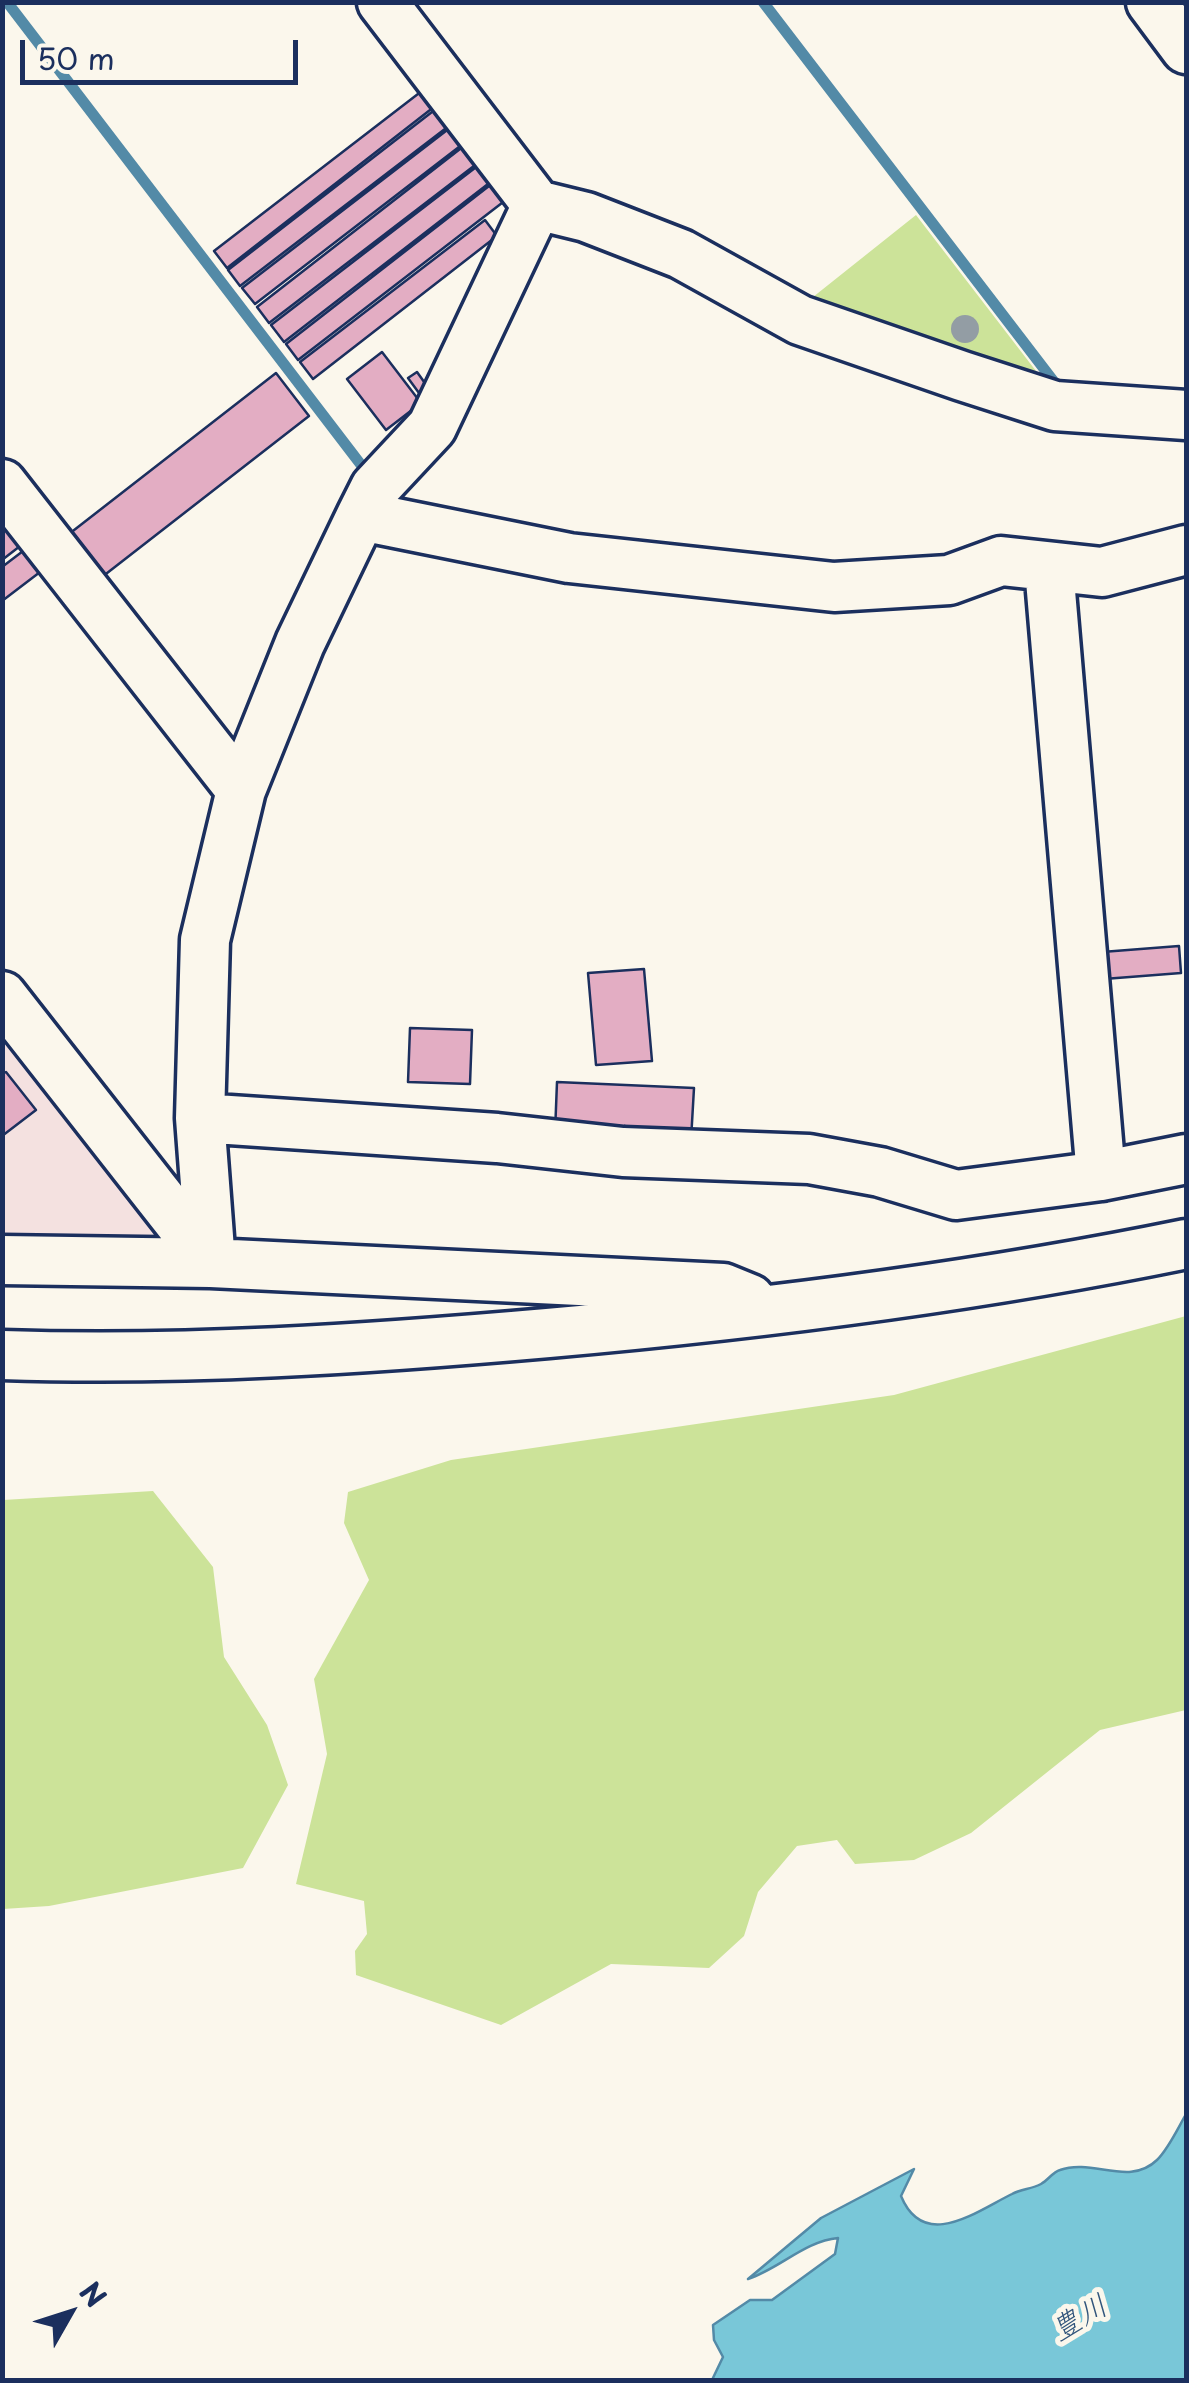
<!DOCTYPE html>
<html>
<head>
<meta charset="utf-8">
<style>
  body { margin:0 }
  #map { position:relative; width:1189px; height:2383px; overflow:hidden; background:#fbf7ec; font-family:"Playpen Sans",sans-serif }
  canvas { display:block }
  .frame { position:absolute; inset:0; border:5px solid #1b2f5e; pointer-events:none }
  .north { position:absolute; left:20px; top:2263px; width:100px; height:100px; -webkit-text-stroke:8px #fbf7ec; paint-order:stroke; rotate:51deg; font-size:28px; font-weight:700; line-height:40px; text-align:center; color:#1b2f5e }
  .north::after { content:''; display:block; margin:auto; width:35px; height:45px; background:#1b2f5e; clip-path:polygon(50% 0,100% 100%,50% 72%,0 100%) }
  .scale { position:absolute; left:20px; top:40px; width:278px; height:45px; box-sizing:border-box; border:5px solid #1b2f5e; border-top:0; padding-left:12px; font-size:30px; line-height:35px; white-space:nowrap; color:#1b2f5e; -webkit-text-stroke:8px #fbf7ec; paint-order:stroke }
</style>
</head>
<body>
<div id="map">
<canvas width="1189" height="2383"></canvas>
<div class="frame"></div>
<div class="north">N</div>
<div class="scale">50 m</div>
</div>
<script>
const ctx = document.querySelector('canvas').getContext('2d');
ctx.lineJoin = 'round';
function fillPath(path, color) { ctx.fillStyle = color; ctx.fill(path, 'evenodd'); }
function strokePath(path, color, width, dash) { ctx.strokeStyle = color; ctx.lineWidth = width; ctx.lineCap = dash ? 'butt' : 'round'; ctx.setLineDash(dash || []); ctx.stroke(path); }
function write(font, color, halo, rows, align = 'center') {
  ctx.font = font + ' "Playpen Sans","Klee One",sans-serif'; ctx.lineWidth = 10; ctx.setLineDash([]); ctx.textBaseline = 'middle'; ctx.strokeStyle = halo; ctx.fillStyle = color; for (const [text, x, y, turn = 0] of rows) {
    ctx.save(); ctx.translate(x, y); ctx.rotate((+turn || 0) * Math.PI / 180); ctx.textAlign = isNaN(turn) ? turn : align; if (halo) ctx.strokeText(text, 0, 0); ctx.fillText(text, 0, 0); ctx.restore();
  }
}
fillPath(new Path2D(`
  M3,1014L180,1241L3,1240Z`), '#f4e1e0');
fillPath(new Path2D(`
  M916,215L1046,384L808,301Z
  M1186,1316V1710L1100,1730L971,1833L914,1860L855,1864L837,1840L797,1846L758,1892L744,1936L709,1968L611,1964L501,2025L356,1975L355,1951L367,1934L364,1901L296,1884L327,1754L314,1679L369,1580L344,1523L348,1492L451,1460L894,1395Z
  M153,1491L213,1567L224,1657L267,1725L288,1785L243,1868L49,1906L3,1909V1500Z`), '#cce399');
const water = new Path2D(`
  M1186,2114V2380H712L723,2357L714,2340L713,2325L750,2300H772L835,2254L838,2238C805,2241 779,2269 748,2279L821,2218L914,2169L901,2196C924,2252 977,2211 1012,2194C1021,2189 1032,2189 1041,2184C1048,2180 1053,2172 1060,2170C1093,2158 1129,2187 1157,2160C1169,2148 1178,2128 1186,2114Z`);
fillPath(water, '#79c7d8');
strokePath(water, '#538aa7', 2.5);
strokePath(new Path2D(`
  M7,2L365,470
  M763,2L1058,387`), '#538aa7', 11);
const building = new Path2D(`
  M427,87L439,103L227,268L214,251Z
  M441,105L454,122L240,286L228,270Z
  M455,124L468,140L255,304L242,288Z
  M469,142L483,159L269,323L257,307Z
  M484,161L497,177L284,342L271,325Z
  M498,179L511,196L298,360L286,344Z
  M485,220L497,236L313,379L300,362Z
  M382,352L421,403L386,430L347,379Z
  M417,372L427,386L419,393L408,378Z
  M276,373L309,416L102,577L69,534Z
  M7,522L24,543L2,560V525Z
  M27,548L44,569L2,601V567Z
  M1179,946L1181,973L1104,979L1102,952Z
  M644,969L652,1061L596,1065L588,973Z
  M410,1028L472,1030L470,1084L408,1082Z
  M6,1072L36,1110L2,1136V1074Z
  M557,1082L694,1088L691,1140L555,1133Z`);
fillPath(building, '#e3adc3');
strokePath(building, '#1b2f5e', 2.5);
const minor = new Path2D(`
  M382,2L537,205L586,217L681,254L800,320L962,376L1055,406L1186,415
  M1151,2L1186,49
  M2,484L241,790
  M361,516L569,558L834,587L949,580L1001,561L1102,572L1186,550
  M1049,568L1101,1176
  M2,996L211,1263
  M200,1118L497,1138L623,1152L809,1159L880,1172L956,1195L1101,1176L1186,1159
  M2,1260L211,1263L723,1288L750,1299
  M211,1263L200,1118L205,940L241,790L300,643L361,516L375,488L432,427L537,205
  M2,1355C185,1361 366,1349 548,1333C762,1314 976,1287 1186,1244`);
strokePath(minor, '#1b2f5e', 55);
strokePath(minor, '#fbf7ec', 48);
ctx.fillStyle = '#939da4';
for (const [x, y] of [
  [965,329]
]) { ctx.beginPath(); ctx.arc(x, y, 14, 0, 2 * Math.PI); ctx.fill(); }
write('italic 30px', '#32557c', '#fbf7ec', [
  ["豊川",1080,2319,-30]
]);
</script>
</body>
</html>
